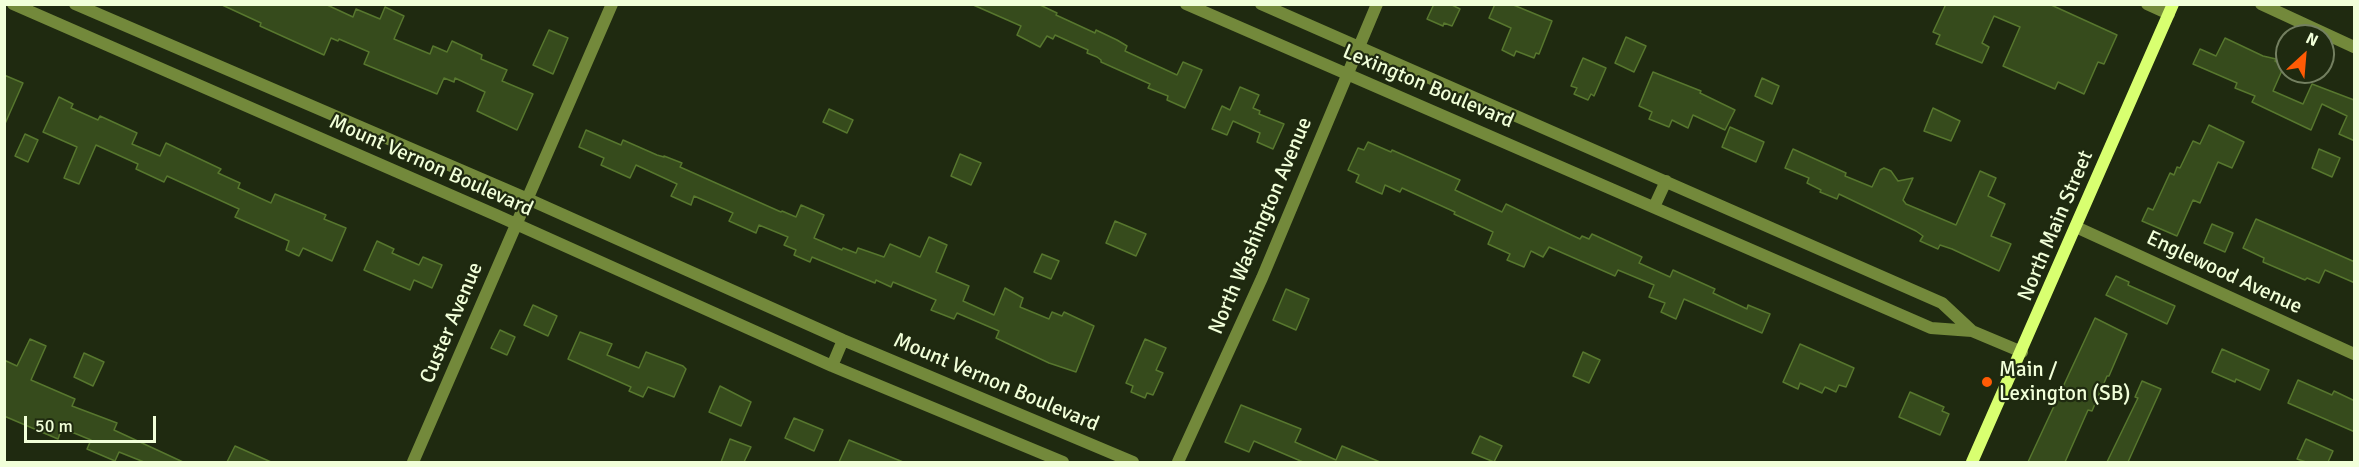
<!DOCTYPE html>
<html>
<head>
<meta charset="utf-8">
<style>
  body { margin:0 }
  #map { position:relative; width:2359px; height:467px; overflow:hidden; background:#1f2a10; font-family:Signika,sans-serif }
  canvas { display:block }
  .frame { position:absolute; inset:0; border:6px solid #f1ffd9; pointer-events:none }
  .north { position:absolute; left:2275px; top:24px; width:60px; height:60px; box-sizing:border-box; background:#1f2a10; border:2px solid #737f60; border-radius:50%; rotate:26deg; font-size:16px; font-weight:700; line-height:24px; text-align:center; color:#f1ffd9 }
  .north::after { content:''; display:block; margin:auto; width:21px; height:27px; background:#ff5b05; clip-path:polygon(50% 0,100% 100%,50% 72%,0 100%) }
  .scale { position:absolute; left:24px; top:416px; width:132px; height:27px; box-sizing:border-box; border:3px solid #f1ffd9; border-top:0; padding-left:8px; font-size:18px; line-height:21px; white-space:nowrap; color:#f1ffd9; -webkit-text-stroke:4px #1f2a10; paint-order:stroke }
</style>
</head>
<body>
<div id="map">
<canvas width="2359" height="467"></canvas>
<div class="frame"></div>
<div class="north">N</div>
<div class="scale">50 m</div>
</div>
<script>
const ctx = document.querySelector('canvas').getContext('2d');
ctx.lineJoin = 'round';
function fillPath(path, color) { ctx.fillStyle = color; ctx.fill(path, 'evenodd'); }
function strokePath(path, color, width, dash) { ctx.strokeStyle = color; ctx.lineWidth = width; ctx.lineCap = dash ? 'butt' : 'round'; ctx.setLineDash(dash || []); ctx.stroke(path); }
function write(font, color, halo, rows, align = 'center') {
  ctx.font = font + ' Signika,sans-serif'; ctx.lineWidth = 4.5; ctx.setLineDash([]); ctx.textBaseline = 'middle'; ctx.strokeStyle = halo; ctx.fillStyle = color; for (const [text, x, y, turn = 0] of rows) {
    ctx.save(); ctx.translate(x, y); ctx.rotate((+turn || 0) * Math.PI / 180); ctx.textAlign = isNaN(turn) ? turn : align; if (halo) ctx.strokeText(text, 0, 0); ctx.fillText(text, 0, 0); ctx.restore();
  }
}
const building = new Path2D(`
  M220,4H325L353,17L356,9L380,19L385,7L404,16L394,39L430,54L433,46L447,52L452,41L482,55L481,59L507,70L502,81L533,94L517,130L477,111L485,92L455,78L454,82L444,78L437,94L364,64L369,52L339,39L338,41L331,38L324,55L260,26L261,23Z
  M971,4H1038L1057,13L1056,15L1095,33L1096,30L1117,40L1127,46L1125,51L1177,75L1183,62L1202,70L1185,108L1167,100L1168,96L1148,88L1150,84L1101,62V60L1097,57L1087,53L1088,50L1055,35L1053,39L1047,36L1040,47L1017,35L1021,26Z
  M1434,4H1450L1460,9L1452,26L1444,23L1443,26L1427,19Z
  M1495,4H1511L1552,21L1539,54L1536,53L1534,58L1516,51L1514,56L1502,50L1511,28L1489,18Z
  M1946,4H2049L2117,35L2104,64L2098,62L2084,94L2058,82L2055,89L2003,66L2020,27L1994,16L1982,43L1989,47L1982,63L1936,44L1940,35L1933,32Z
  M549,30L568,38L553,74L533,65Z
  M1626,37L1646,46L1634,72L1615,63Z
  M2225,38L2263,56L2276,59L2275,61L2284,66L2273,91L2303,104L2312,84L2354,100L2355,98V141L2339,134L2347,116L2322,104L2311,130L2252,102L2255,96L2235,88L2237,83L2193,64L2200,49L2216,56Z
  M1583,58L1606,68L1594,96L1591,94L1588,100L1574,94L1577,88L1571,86Z
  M1653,72L1701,91L1700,93L1735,110L1725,130L1693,115L1688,128L1672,120L1669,127L1649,119L1652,112L1639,106Z
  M4,75L23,83L4,126Z
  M1762,78L1779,86L1772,104L1755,96Z
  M1240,87L1259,95L1253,108L1260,111L1259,114L1284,124L1273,149L1257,142L1260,133L1233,121L1227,135L1212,129L1222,106L1230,110Z
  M59,97L73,104L71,108L98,120L100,116L137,133L132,144L160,156L166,143L221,169L218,173L240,183L238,188L271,203L275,194L326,215L324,219L346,228L332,261L303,248L299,256L286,250L289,241L235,217L239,209L167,176L164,182L136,169L138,164L96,145L79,184L64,178L77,147L43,132Z
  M1933,108L1960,121L1951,141L1924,131Z
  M829,109L853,120L847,133L823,122Z
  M2209,125L2244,142L2232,168L2218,162L2200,203L2193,200L2177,236L2142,221L2148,208L2153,210L2170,173L2174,175L2177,167L2180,168L2193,141L2200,144Z
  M1730,127L1764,142L1756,162L1722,147Z
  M586,130L621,145L623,140L657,155L664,157V156L682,163L680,167L781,212L782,211L796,217L801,205L824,215L814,238L842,250L843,248L856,253L858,248L884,257L890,244L920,257L929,237L947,245L936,272L969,286L963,301L994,315L1005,288L1023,298L1020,307L1049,319L1052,312L1062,316L1064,312L1094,326L1076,372L1049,363L996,338L999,331L957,313L954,319L931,310L936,300L893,282L891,287L876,280L875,283L812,257L810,262L794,255L796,250L784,245L788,237L759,225L756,233L729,221L733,213L694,196L691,205L671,196L677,184L636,165L630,178L601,165L604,158L579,147Z
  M25,134L38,140L28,162L15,156Z
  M1368,142L1391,152L1392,150L1460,180L1455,190L1502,212L1506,204L1580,239L1582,236L1589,239L1592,234L1642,257L1639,263L1670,277L1673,270L1715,289L1713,293L1747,309L1748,305L1770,314L1762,333L1684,299L1676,319L1661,312L1665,303L1649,297L1654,285L1618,270L1615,276L1549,247L1543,257L1531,251L1524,267L1507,260L1510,254L1488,244L1493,232L1454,214L1455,212L1402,188L1400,192L1385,185L1382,194L1356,182L1359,175L1348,170L1358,148L1364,150Z
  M1793,149L1846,173L1845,176L1872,187L1880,170L1884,168L1891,171L1898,181L1913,178L1903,200L1906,204L1956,225L1980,171L1996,178L1988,196L2005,204L1991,236L2011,244L1999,271L1952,249L1940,245L1938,249L1920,241L1923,236L1916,231L1839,194L1837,199L1820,192L1821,190L1807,183L1809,178L1785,168Z
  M2319,149L2340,158L2332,177L2312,168Z
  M960,154L981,163L971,185L951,176Z
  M2256,219L2355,262V283L2325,270L2319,283L2307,278L2305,280L2263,262L2264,258L2243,248Z
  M1115,221L1146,234L1136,256L1106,243Z
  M2212,224L2233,233L2225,252L2204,243Z
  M377,241L394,249L392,253L419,265L423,257L442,265L432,288L414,280L410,290L364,270Z
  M1042,254L1059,261L1051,279L1034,272Z
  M2116,276L2129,282L2128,285L2175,306L2167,324L2106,295Z
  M1286,289L1309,299L1296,330L1273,320Z
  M533,305L557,316L548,336L524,325Z
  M2095,318L2127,334L2109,376H2107L2092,411L2088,410L2065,462H2028Z
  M500,330L515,337L507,355L491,348Z
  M580,332L612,344L607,355L639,368L646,352L683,366L686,369L674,397L648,387L643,397L629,391L631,387L568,359Z
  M30,339L46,346L31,380L75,399L72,406L117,423L114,430L183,462H144L119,452L115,461L87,449L91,440L62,428L58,439L4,416V360L17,366Z
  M1145,339L1166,348L1156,370L1163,373L1153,395L1147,393L1145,398L1131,392L1133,386L1126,383Z
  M1800,344L1854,368L1846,387L1839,385L1836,392L1825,387L1822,393L1800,383L1798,389L1783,382Z
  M2222,349L2269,370L2260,390L2236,379L2235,382L2212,372Z
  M1583,352L1600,360L1589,383L1573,376Z
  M84,353L104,362L93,386L74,377Z
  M2298,380L2332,395L2334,391L2355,401V432L2288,403Z
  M2142,381L2161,389L2128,462H2107L2138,398L2135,397Z
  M720,386L751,402L741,426L709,412Z
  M1910,392L1944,407L1942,411L1949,414L1940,435L1899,417Z
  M1241,405L1301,429L1295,442L1336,460L1342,446L1380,462H1303L1254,441L1249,452L1225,442Z
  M794,418L823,430L814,451L785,438Z
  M1480,436L1502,446L1494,462L1472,453Z
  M730,439L751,447L744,462H721Z
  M2306,439L2333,451L2328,462H2306L2297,459Z
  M849,440L903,462H839Z
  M235,446L271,462H227Z`);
fillPath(building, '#364b1c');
strokePath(building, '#57772e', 1.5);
strokePath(new Path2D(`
  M13,4L496,215L832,366L1063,462
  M75,4L528,199L843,340L1133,462
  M1186,4L1931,328L1972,331L2022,352
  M1261,4L1942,303L1972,331
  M2147,4L2169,14
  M2261,4L2354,47
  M1654,207L1666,181
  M2076,227L2354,354
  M832,366L843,340
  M413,462L612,4
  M1178,462L1262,278L1377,4`), '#73893b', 12);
strokePath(new Path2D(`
  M1972,462L2173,4`), '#d8ff70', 12);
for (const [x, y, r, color] of [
  [1987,382,6,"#ff5b05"]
]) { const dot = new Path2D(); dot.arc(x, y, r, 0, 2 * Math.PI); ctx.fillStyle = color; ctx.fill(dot); strokePath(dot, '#1f2a10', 2); }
write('21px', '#f1ffd9', '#1f2a10', [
  ["Lexington Boulevard",1428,87,23],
  ["Mount Vernon Boulevard",431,166,24],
  ["North Washington Avenue",1261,226,-67],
  ["North Main Street",2056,226,-67],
  ["Englewood Avenue",2224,273,25],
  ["Custer Avenue",452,323,-67],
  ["Mount Vernon Boulevard",996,383,23]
]);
write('21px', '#f1ffd9', '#1f2a10', [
  ["Main /",1999,370],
  ["Lexington (SB)",1999,394]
], 'left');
</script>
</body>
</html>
